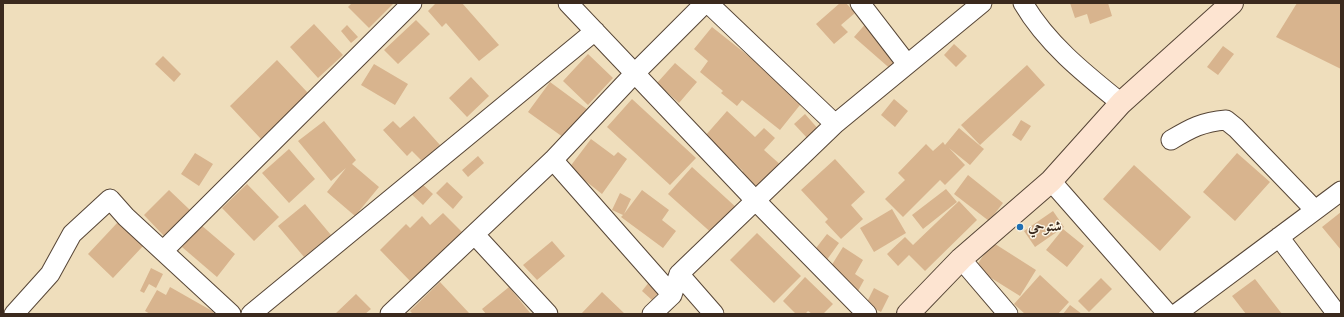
<!DOCTYPE html>
<html>
<head>
<meta charset="utf-8">
<style>
  body { margin:0 }
  #map { position:relative; width:1344px; height:317px; overflow:hidden; background:#efdebc; font-family:"EB Garamond",serif }
  canvas { display:block }
  .frame { position:absolute; inset:0; border:4px solid #3b2a1e; pointer-events:none }
</style>
</head>
<body>
<div id="map">
<canvas width="1344" height="317"></canvas>
<div class="frame"></div>
</div>
<script>
const ctx = document.querySelector('canvas').getContext('2d');
ctx.lineJoin = 'round';
function fillPath(path, color) { ctx.fillStyle = color; ctx.fill(path, 'evenodd'); }
function strokePath(path, color, width, dash) { ctx.strokeStyle = color; ctx.lineWidth = width; ctx.lineCap = dash ? 'butt' : 'round'; ctx.setLineDash(dash || []); ctx.stroke(path); }
function write(font, color, halo, rows, align = 'center') {
  ctx.font = font + ' "EB Garamond",Amiri,serif'; ctx.lineWidth = 3; ctx.setLineDash([]); ctx.textBaseline = 'middle'; ctx.strokeStyle = halo; ctx.fillStyle = color; for (const [text, x, y, turn = 0] of rows) {
    ctx.save(); ctx.translate(x, y); ctx.rotate((+turn || 0) * Math.PI / 180); ctx.textAlign = isNaN(turn) ? turn : align; if (halo) ctx.strokeText(text, 0, 0); ctx.fillText(text, 0, 0); ctx.restore();
  }
}
fillPath(new Path2D(`
  M352,3H394L369,28L348,7Z
  M436,3H462L499,45L479,61L446,23L442,27L428,11Z
  M840,3H846L855,13L841,25L848,32L834,44L816,24Z
  M1070,3H1108L1112,16L1090,24L1087,14L1075,18Z
  M1297,3H1341V69L1276,37Z
  M416,20L430,34L398,64L384,50Z
  M869,20L909,55L894,72L854,37Z
  M314,24L343,55L318,78L290,47Z
  M347,25L358,37L351,43L341,31Z
  M712,27L804,100L780,130L742,100L737,106L721,93L723,91L700,72L708,61L694,49Z
  M954,44L967,56L956,67L944,55Z
  M1223,46L1234,54L1218,75L1207,67Z
  M588,54L613,78L588,105L563,81Z
  M163,56L181,74L174,82L155,64Z
  M277,60L308,93L261,139L230,106Z
  M675,63L697,82L679,103L657,83Z
  M374,64L408,84L395,105L361,85Z
  M1027,65L1045,85L980,145L961,125Z
  M471,77L489,96L467,117L449,98Z
  M550,82L588,110L567,140L528,112Z
  M632,99L696,158L670,185L607,127Z
  M894,99L908,111L895,127L881,115Z
  M727,111L755,137L764,128L775,138L764,150L783,167L762,191L742,173L743,171L705,136Z
  M805,114L820,131L809,140L794,124Z
  M414,116L440,145L422,161L412,151L407,156L383,130L393,121L400,128Z
  M1021,120L1031,126L1021,141L1012,135Z
  M324,121L356,160L352,164L379,187L355,216L327,192L346,168L331,181L298,141Z
  M959,128L984,149L970,165L949,148L965,165L945,185L940,180L903,217L885,199L905,180L898,173L926,144L933,151L943,142L945,145Z
  M591,139L614,156L618,152L627,159L602,194L569,168Z
  M289,149L315,179L289,203L262,173Z
  M195,153L213,164L199,186L181,174Z
  M1237,153L1270,182L1235,221L1203,192Z
  M478,156L484,163L468,177L462,170Z
  M835,159L865,192L851,205L863,219L841,239L825,222L828,219L801,190Z
  M1134,165L1191,217L1160,251L1103,199Z
  M692,167L738,209L715,236L668,194Z
  M968,175L1003,203L989,221L954,194Z
  M418,180L433,194L423,205L408,191Z
  M447,182L463,197L453,209L436,193Z
  M247,184L279,217L254,241L222,208Z
  M946,189L957,202L923,229L912,215Z
  M169,190L190,210L164,236L144,215Z
  M642,190L669,210L662,220L676,231L663,248L621,217L623,215L612,210L620,193L631,199L624,214Z
  M959,201L977,220L925,271L909,255L898,266L887,254L905,237L913,245Z
  M305,204L331,235L304,257L278,226Z
  M892,209L906,233L874,252L860,228Z
  M1053,211L1064,227L1035,247L1024,231Z
  M1341,212V250L1322,227Z
  M443,213L463,233L412,283L380,250L406,224L410,228L422,216L430,225Z
  M118,222L144,245L113,278L88,254Z
  M201,225L235,254L217,277L182,247Z
  M1063,229L1084,246L1067,267L1046,250Z
  M757,233L801,276L774,303L730,260Z
  M827,234L839,243L826,261L813,252Z
  M552,241L565,256L537,280L523,265Z
  M992,242L1036,270L1020,296L975,268Z
  M843,247L863,260L855,274L864,280L858,291L828,271Z
  M151,268L163,274L156,288L149,284L144,293L140,291Z
  M1040,275L1069,302L1058,314H1025L1014,304Z
  M805,277L833,304L823,314H812L808,311L805,314H796L783,301Z
  M1101,278L1112,289L1089,312L1078,301Z
  M1255,279L1282,314H1246L1232,296Z
  M650,281L661,290L652,300L642,291Z
  M440,282L469,313L413,314L410,311Z
  M170,287L214,312L212,314H150L145,311L157,290L166,295Z
  M509,287L531,314H486L482,309Z
  M874,288L889,296L881,312L866,304Z
  M602,292L625,314H581Z
  M356,294L371,309L365,314H335Z
  M1070,305L1082,314H1063Z`), '#d8b48e');
const street = new Path2D(`
  M568,3L755,200L867,314
  M708,3L835,124
  M860,3L907,64
  M1023,3C1047,44 1085,74 1121,103
  M1171,140C1191,128 1202,122 1226,120L1236,128L1315,210
  M553,160L672,295
  M1051,181L1168,314
  M475,235L548,314
  M1279,237L1337,314
  M163,251L412,3
  M961,259L1008,314
  M679,274L714,314
  M14,314L50,274L72,234L110,199L126,217L231,314
  M251,314L595,31
  M390,314L553,160L635,73L705,3
  M652,314L672,295L679,274L835,124L982,3
  M1176,314L1341,191`);
const secondary = new Path2D(`
  M908,314L961,259L1051,181L1121,103L1232,3`);
strokePath(street, '#564536', 21);
strokePath(secondary, '#564536', 24);
strokePath(street, '#fff', 19);
strokePath(secondary, '#fde4d1', 22);
for (const [x, y, r, color] of [
  [1020,227,4,"#1f6fb2"]
]) { const dot = new Path2D(); dot.arc(x, y, r, 0, 2 * Math.PI); ctx.fillStyle = color; ctx.fill(dot); strokePath(dot, '#fcf5e5', 1.5); }
write('bold 15px', '#3b2a1e', '#fcf5e5', [
  ["شتوحي",1028,227]
], 'left');
</script>
</body>
</html>
